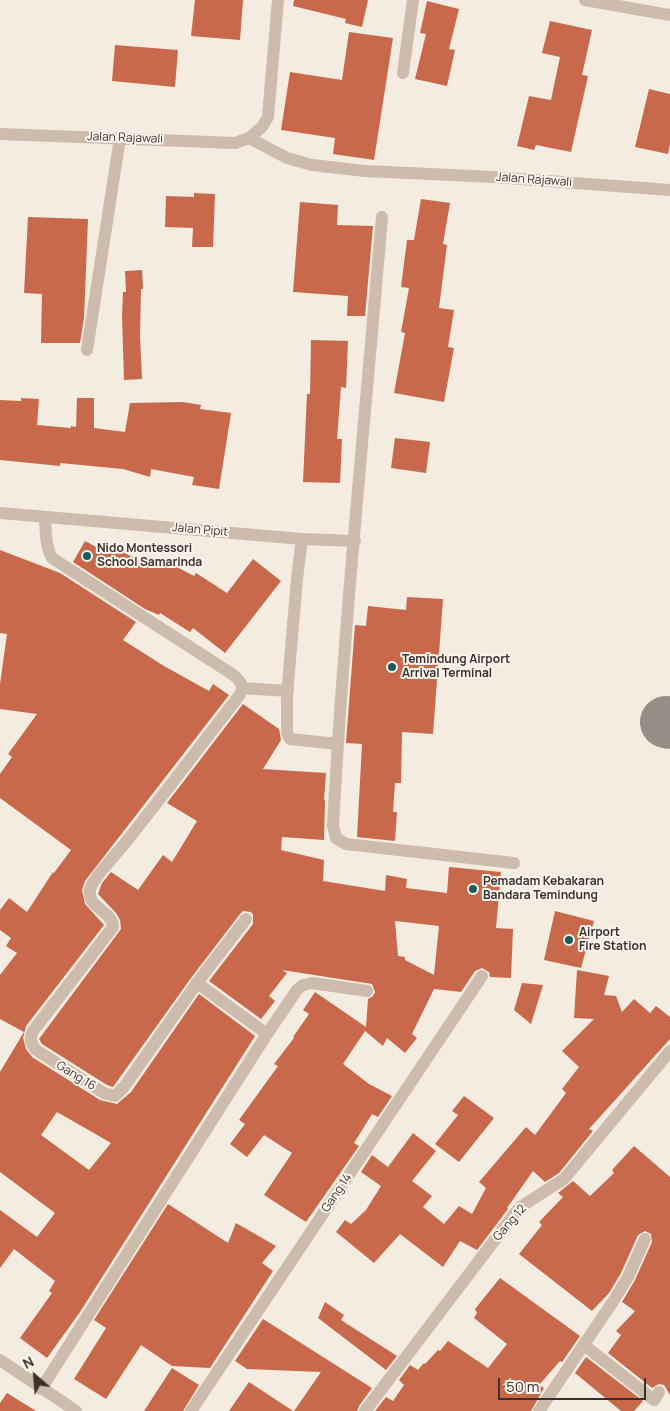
<!DOCTYPE html>
<html>
<head>
<meta charset="utf-8">
<style>
  body { margin:0 }
  #map { position:relative; width:670px; height:1411px; overflow:hidden; background:#f4ebe1; font-family:Manrope,sans-serif }
  canvas { display:block }
  .north { position:absolute; left:10px; top:1351px; width:50px; height:50px; -webkit-text-stroke:4px #fbf5ee; paint-order:stroke; rotate:333deg; font-size:14px; font-weight:700; line-height:20px; text-align:center; color:#3b302b }
  .north::after { content:''; display:block; margin:auto; width:18px; height:22px; background:#3b302b; clip-path:polygon(50% 0,100% 100%,50% 72%,0 100%) }
  .scale { position:absolute; left:498px; top:1378px; width:148px; height:22px; box-sizing:border-box; border:2px solid #3b302b; border-top:0; padding-left:6px; font-size:15px; line-height:18px; white-space:nowrap; color:#3b302b; -webkit-text-stroke:4px #fbf5ee; paint-order:stroke }
</style>
</head>
<body>
<div id="map">
<canvas width="670" height="1411"></canvas>
<div class="north">N</div>
<div class="scale">50 m</div>
</div>
<script>
const ctx = document.querySelector('canvas').getContext('2d');
ctx.lineJoin = 'round';
function strokePath(path, color, width, dash) { ctx.strokeStyle = color; ctx.lineWidth = width; ctx.lineCap = dash ? 'butt' : 'round'; ctx.setLineDash(dash || []); ctx.stroke(path); }
function fillPath(path, color) { ctx.fillStyle = color; ctx.fill(path, 'evenodd'); }
function write(font, color, halo, rows, align = 'center') {
  ctx.font = font + ' Manrope,sans-serif'; ctx.lineWidth = 4; ctx.setLineDash([]); ctx.textBaseline = 'middle'; ctx.strokeStyle = halo; ctx.fillStyle = color; for (const [text, x, y, turn = 0] of rows) {
    ctx.save(); ctx.translate(x, y); ctx.rotate((+turn || 0) * Math.PI / 180); ctx.textAlign = isNaN(turn) ? turn : align; if (halo) ctx.strokeText(text, 0, 0); ctx.fillText(text, 0, 0); ctx.restore();
  }
}
strokePath(new Path2D(`
  M666,722L670,723`), '#988e86', 52);
fillPath(new Path2D(`
  M195,0H243L240,40L191,36Z
  M294,0H368L362,27L345,23L346,19L293,6Z
  M427,1L459,9L449,49L455,50L447,86L415,79L426,34L420,33Z
  M550,21L592,30L582,75L588,76L571,152L536,145L534,150L517,146L529,96L551,100L560,57L542,53Z
  M349,32L393,38L374,160L333,154L335,138L281,130L290,72L342,80Z
  M115,45L178,50L175,87L112,81Z
  M649,89L670,94V144L668,154L635,147Z
  M194,193L215,194L213,247H192L193,228L165,227L166,196L194,197Z
  M421,199L450,203L443,244L447,245L439,308L454,310L448,347L454,348L444,402L394,393L405,333L401,332L409,288L401,287L407,240H414Z
  M300,202L338,205L337,225L373,226L365,316H347L348,296L293,292Z
  M28,217L88,219L84,318L80,343H41L42,294L24,293Z
  M142,270L143,289H141L140,336L142,379L124,380L122,316L123,292H126L125,271Z
  M311,340L348,341L346,388L341,387L337,439H342L340,483L303,482L307,394H310Z
  M21,398L39,399L37,425L71,428V426L76,427L77,398H94V428L125,432L130,403L183,402L201,405L200,409L231,413L219,489L192,485L194,477L151,469L150,477L123,469L60,463V466L0,460V400L21,401Z
  M395,438L430,442L426,473L391,468Z
  M85,541L106,552L109,545L152,567L158,557L194,576L196,573L227,593L253,559L281,581L225,653L193,628L190,632L160,613L159,615L145,609L73,562Z
  M0,550L60,573L136,622L123,640L164,666L209,691L213,684L229,695L85,881L82,890L85,904L104,925L26,1026L23,1038L26,1049L32,1057L100,1100L117,1104L131,1092L199,994L255,1036L80,1312L47,1358L20,1338L52,1293L49,1291L55,1281L14,1249L0,1268V1210L37,1237L55,1213L0,1172V1072L24,1032L0,1019V975L17,953L6,946L11,938L0,930V910L9,898L27,912L53,872L54,873L71,850L0,798V774L12,757L8,754L37,714L0,709V684L7,634L0,633ZM57,1112L111,1143L89,1170L41,1135Z
  M407,597L443,599L433,734L402,732L401,783H395L393,812H397L395,841L357,837L362,744L346,743L355,625L366,626L368,606L406,610Z
  M243,704L279,729L281,740L263,769L326,773L324,800H325L324,840L282,837L281,850L324,860L323,881L385,891L386,875L407,879L406,888L447,893L449,867L501,872L496,928L513,929L511,978L490,977L489,972L482,968L475,971L461,992L434,989L412,1034L417,1038L405,1053L387,1038L383,1046L365,1031L343,1064L369,1084L392,1096L378,1117L372,1114L354,1143L359,1146L306,1222L264,1195L292,1153L264,1135L247,1157L230,1144L245,1124L239,1120L278,1066L274,1064L294,1038L293,1037L309,1014L303,1010L315,992L366,1027L368,999L373,996L375,992L372,984L282,970L287,973L269,996L275,1001L261,1019L209,981L253,924V915L251,912L243,911L240,914L191,978L113,1087L107,1085L42,1044L39,1039L121,929L120,920L116,913L98,894L102,883L111,872L138,890L163,855L172,862L197,821L167,803ZM395,921L439,926L434,975L405,960V957L398,956Z
  M555,911L594,921L581,968L544,960Z
  M577,970L609,976L604,995L616,996L622,1012L634,999L650,1013L656,1006L670,1017V1039L589,1129L593,1131L559,1173L545,1182L533,1171L507,1208L508,1209L477,1250L460,1241L443,1267L400,1234L374,1263L336,1232L345,1220L351,1224L366,1210L381,1186L361,1172L372,1155L388,1167L413,1133L436,1151L412,1181L432,1196L423,1207L444,1224L459,1206L472,1214L486,1188L479,1182L526,1127L535,1135L566,1093L562,1089L579,1067L562,1051L594,1019L574,1018Z
  M522,983L543,985L531,1024L514,1010Z
  M464,1096L494,1118L459,1162L435,1144L458,1115L452,1111Z
  M634,1146L670,1177V1395L664,1385L659,1384L652,1388L608,1353L621,1335L616,1331L635,1311L622,1302L635,1280L652,1242L651,1234L645,1231L638,1235L621,1273L609,1293L592,1311L519,1254L542,1225L539,1222L563,1197L558,1193L573,1181L590,1196L614,1173L612,1170Z
  M168,1204L228,1243L236,1223L276,1246L262,1263L273,1271L210,1368L172,1366L141,1345L106,1399L74,1379L106,1328L94,1320Z
  M500,1278L580,1336L562,1362L560,1361L539,1385L544,1388L531,1411H375L386,1397L393,1401L404,1385L399,1380L410,1365L418,1370L424,1363L425,1364L438,1350L440,1351L448,1341L488,1368L507,1344L474,1318L477,1313L475,1309Z
  M325,1302L344,1315L341,1320L397,1356L386,1370L318,1318Z
  M263,1319L372,1388L359,1406L357,1411H294L321,1372L247,1369L235,1361Z
  M586,1357L643,1401L634,1411H621L575,1373Z
  M172,1368L199,1385L183,1411H144Z
  M249,1382L293,1411H229Z
  M7,1393L36,1411H0V1403Z`), '#c8694b');
strokePath(new Path2D(`
  M585,0L670,15
  M403,73L413,0
  M249,138L262,127L268,117L278,0
  M382,217C365,420 344,622 333,826L336,838L346,844L514,863
  M87,350L120,138
  M0,513L302,539L355,541
  M45,518C46,532 45,545 52,558L232,674C241,681 245,686 239,696C201,745 164,794 126,842C118,853 92,878 90,890C87,908 113,911 113,927L33,1031C29,1039 31,1043 36,1050L104,1093L115,1096L124,1087L197,983L267,1034
  M302,539L297,579L287,695V733L290,739L338,744
  M242,688L288,691
  M197,983L246,919
  M584,1345L654,1400L659,1392
  M41,1389L267,1034L297,990L303,985L312,983L367,991
  M191,1411L482,976
  M365,1411L516,1212L522,1206L564,1179L670,1051
  M539,1411L614,1300L628,1277L645,1239`), '#cdbbac', 12);
strokePath(new Path2D(`
  M0,134L235,143L249,138L287,158L312,165L365,171L494,177L670,190
  M0,1360L76,1411`), '#cdbbac', 12);
for (const [x, y, r, color] of [
  [87,556,5,"#1f5a5e"],
  [392,667,5,"#1f5a5e"],
  [473,889,5,"#1f5a5e"],
  [569,940,5,"#1f5a5e"]
]) { const dot = new Path2D(); dot.arc(x, y, r, 0, 2 * Math.PI); ctx.fillStyle = color; ctx.fill(dot); strokePath(dot, '#fbf5ee', 2); }
write('12px', '#3b302b', '#fbf5ee', [
  ["Jalan Rajawali",125,138,2],
  ["Jalan Rajawali",534,180,4],
  ["Jalan Pipit",200,530,5],
  ["Gang 16",76,1076,32],
  ["Gang 14",337,1193,-56],
  ["Gang 12",510,1223,-49]
]);
write('bold 12px', '#3b302b', '#fbf5ee', [
  ["Nido Montessori",97,549],
  ["School Samarinda",97,563],
  ["Temindung Airport",402,660],
  ["Arrival Terminal",402,674],
  ["Pemadam Kebakaran",483,882],
  ["Bandara Temindung",483,896],
  ["Airport",579,933],
  ["Fire Station",579,947]
], 'left');
</script>
</body>
</html>
